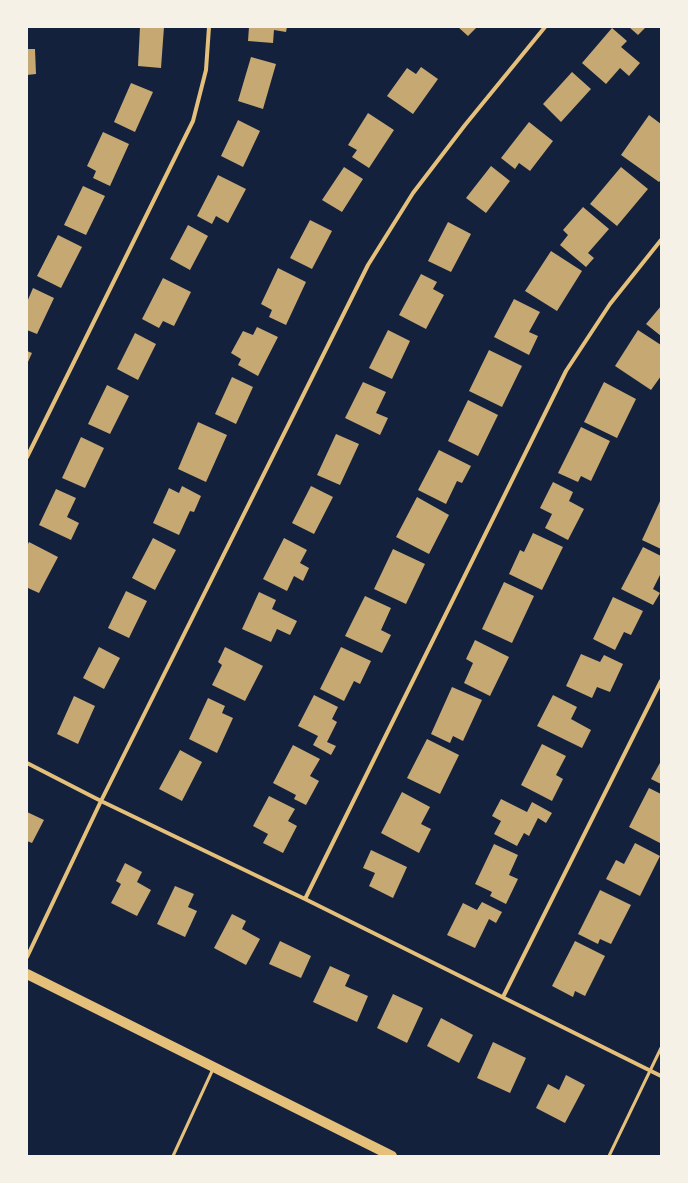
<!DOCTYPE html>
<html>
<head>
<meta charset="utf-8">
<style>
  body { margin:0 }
  #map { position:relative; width:688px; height:1183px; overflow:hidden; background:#14213d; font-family:Barlow,sans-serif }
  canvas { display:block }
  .frame { position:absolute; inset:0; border:28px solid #f6f1e7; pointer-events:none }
</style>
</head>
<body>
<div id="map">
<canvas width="688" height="1183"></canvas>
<div class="frame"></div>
</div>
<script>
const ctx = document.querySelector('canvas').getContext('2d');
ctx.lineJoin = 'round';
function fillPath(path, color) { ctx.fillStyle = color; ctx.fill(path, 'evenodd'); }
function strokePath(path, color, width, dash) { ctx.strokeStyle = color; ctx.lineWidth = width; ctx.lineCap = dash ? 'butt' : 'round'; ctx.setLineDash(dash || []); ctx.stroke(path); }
fillPath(new Path2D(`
  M140,27H164L161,68L138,66Z
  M249,27H287L286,32L274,30L273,43L248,41Z
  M458,27H477L468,36Z
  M629,27H646L638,35Z
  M612,28L627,41L621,47L640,63L629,76L620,68L606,84L582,63Z
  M27,49H35L36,74L27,75Z
  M251,57L276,64L263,109L238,101Z
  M421,67L438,79L413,114L387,96L407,68L416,74Z
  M572,72L591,89L561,122L543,104Z
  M131,83L153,92L135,132L114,122Z
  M368,113L394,130L369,168L352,157L357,150L348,145Z
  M649,115L661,124V180L659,182L621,155Z
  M238,120L260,131L243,167L221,156Z
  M529,122L553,141L530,171L519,163L515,169L501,158Z
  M103,132L129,144L110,186L93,178L96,171L87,166Z
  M491,166L510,181L486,213L466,198Z
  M344,167L363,179L342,212L322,200Z
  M621,167L648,189L617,226L590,204Z
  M218,175L246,189L228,223L216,216L212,224L197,216Z
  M83,186L105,196L86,235L64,225Z
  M583,207L609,229L588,253L594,258L586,267L560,245L568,235L563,230Z
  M310,220L332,231L312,269L290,258Z
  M448,222L471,234L451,272L428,261Z
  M188,225L208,236L190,270L170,259Z
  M58,235L82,247L61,288L37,276Z
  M551,251L582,271L557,311L525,291Z
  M278,268L306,282L286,325L269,317L272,310L261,304Z
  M421,274L437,282L433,289L444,295L426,329L399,315Z
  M163,278L191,292L174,326L163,321L159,328L142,319Z
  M33,288L54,298L37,334L27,330V302Z
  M514,299L540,312L529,332L538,336L529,355L494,337Z
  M661,306V336L646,324Z
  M257,327L278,337L258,376L238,365L241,359L231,353L243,331L253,335Z
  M388,330L410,341L392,379L369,368Z
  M638,330L661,345V376L651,390L615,366Z
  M135,333L156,344L138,380L117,369Z
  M489,350L522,366L502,407L469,391Z
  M27,351L32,353L27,364Z
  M232,377L253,387L236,424L215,414Z
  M363,382L386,392L376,413L388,418L380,435L345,418Z
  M604,382L636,399L617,438L584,422Z
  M107,385L129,396L110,434L88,424Z
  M468,400L498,415L478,456L448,441Z
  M198,422L227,435L206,482L178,469Z
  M581,427L610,441L591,481L581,476L578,482L558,473Z
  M336,434L359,444L340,485L317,475Z
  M81,437L104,448L85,488L62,478Z
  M439,450L471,466L462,483L457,481L446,504L418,490Z
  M553,482L573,492L569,501L584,509L568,540L545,528L552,514L540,508Z
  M182,486L201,496L194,512L190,511L179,535L153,523L169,488L179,493Z
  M311,486L333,497L314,534L292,523Z
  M56,489L76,498L67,517L79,523L71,540L39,525Z
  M417,497L449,515L429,554L396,537Z
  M661,499V549L642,540Z
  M533,533L563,547L542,590L509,574L520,550L524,552Z
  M153,538L176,550L155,590L132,578Z
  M284,538L307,550L300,563L309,568L303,581L294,576L287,591L263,579Z
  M29,542L58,557L39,593L28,588L27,591V546Z
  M643,547L661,556V573L653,589L660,593L653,605L621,589Z
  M393,549L425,564L406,604L374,589Z
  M504,582L534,596L512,643L482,629Z
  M126,591L147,601L129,638L108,628Z
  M259,592L276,600L272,609L297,621L290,635L277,629L271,642L242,629Z
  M365,596L391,608L381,630L391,635L382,653L345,636Z
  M613,597L643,611L631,635L624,632L615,650L593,639Z
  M475,640L509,657L490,696L464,683L473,663L466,659Z
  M99,647L120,658L104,689L83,678Z
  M225,647L263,666L245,701L212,685L222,665L218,662Z
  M341,647L371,661L360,684L354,681L344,701L320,689Z
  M581,654L600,662L604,655L623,664L610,692L597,687L592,698L566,686Z
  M452,687L482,700L463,741L453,736L450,743L431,734Z
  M314,695L338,707L332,719L337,722L327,742L336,746L331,755L313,745L318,736L298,726Z
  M553,695L577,707L571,719L591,730L582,748L537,726Z
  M74,696L95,706L78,744L57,734Z
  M208,698L225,706L222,713L233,718L217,753L189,739Z
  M427,739L459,755L440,794L407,778Z
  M542,744L566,756L556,775L563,779L552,801L521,785Z
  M293,745L320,759L310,776L319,781L306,805L294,799L296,795L273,783Z
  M180,750L202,762L182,801L159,789Z
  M661,761V784L651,779Z
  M649,788L661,794L660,843L629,827Z
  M402,792L430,807L421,824L431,829L419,853L381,833Z
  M269,796L295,809L288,821L297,826L283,853L263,843L268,834L253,826Z
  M501,799L527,812L532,802L552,813L546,823L538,818L529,836L524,833L517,846L494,834L501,821L492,816Z
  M27,812L44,820L32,843L27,841Z
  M635,843L660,856L640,896L606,879L616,860L624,864Z
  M494,844L518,855L509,875L518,879L506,904L490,896L492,892L475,884Z
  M371,850L407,867L393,898L369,886L375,873L363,868Z
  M125,863L142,872L137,882L151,890L137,916L111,903L121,884L116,881Z
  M175,886L194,894L188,907L197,911L185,937L157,924Z
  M600,890L631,905L611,944L600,939L598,944L578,934Z
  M482,902L502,912L496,923L489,919L475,948L447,935L463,903L477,910Z
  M232,914L246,921L242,929L260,939L246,965L214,948Z
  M280,941L311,956L301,978L269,964Z
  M575,941L605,956L585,996L575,991L573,997L552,986Z
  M330,966L350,975L345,986L368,996L357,1022L313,1002Z
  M393,994L423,1008L407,1043L377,1028Z
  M441,1018L473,1035L459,1063L427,1046Z
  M493,1042L526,1058L510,1093L477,1078Z
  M566,1075L585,1085L565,1123L536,1108L548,1084L559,1090Z`), '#c6a872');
strokePath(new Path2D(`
  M173,1156L213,1069
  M609,1156L661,1048`), '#e5c07b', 3);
strokePath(new Path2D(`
  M27,457L193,121L206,70L209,27
  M27,763L101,801L305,899L661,1076
  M305,899L566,371L610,304L661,240
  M27,957L101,801L368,265L413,193L465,125L545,27
  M503,997L661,681`), '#e5c07b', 4);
strokePath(new Path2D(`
  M27,974L392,1156`), '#e5c07b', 10);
</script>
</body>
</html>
